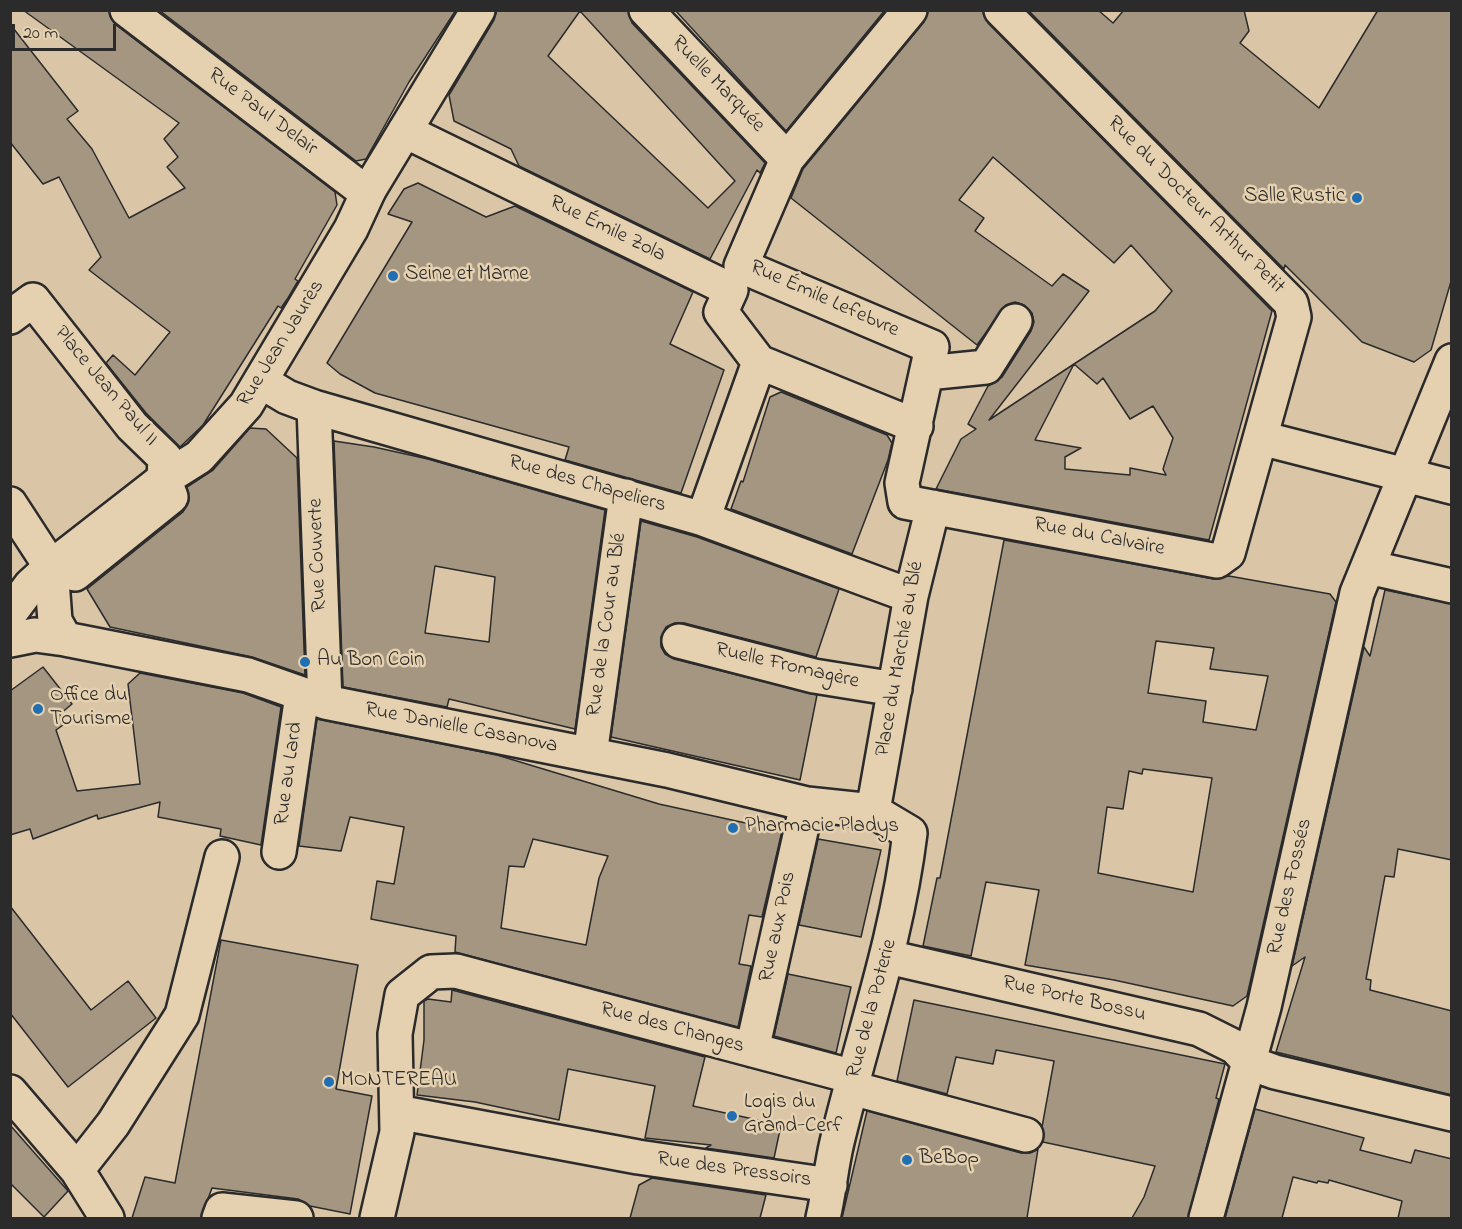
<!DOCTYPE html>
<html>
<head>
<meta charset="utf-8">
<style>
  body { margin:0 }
  #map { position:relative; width:1462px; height:1229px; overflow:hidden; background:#dac6a7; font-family:"Indie Flower",sans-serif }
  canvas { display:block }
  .frame { position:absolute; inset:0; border:12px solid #2b2b2b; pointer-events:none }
  .scale { position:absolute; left:12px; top:24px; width:104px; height:27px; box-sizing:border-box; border:3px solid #2b2b2b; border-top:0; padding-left:8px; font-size:18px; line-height:21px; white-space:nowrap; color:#2b2b2b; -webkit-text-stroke:4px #e5d0af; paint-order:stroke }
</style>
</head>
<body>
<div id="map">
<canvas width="1462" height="1229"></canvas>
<div class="frame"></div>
<div class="scale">20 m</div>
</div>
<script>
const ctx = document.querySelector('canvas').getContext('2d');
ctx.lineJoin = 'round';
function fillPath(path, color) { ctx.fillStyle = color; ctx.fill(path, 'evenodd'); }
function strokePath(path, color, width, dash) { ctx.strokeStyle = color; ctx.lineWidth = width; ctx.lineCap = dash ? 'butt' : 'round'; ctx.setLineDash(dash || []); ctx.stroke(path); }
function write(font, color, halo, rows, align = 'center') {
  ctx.font = font + ' "Indie Flower",sans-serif'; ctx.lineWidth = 5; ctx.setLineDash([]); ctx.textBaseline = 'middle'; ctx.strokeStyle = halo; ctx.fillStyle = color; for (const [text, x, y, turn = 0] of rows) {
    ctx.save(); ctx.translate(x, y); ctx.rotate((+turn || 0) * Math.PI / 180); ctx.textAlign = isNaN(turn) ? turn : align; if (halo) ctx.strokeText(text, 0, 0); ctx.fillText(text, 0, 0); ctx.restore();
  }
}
const building = new Path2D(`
  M23,10H109L116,25L335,192L337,205L295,279L298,281L288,298L281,308L278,306L203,425L180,447L146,413L106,363L113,355L135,375L170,332L89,270L101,257L59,177L43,184L10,142V24L78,111L67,119L92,149L129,218L185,188L167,167L178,157L164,139L179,123Z
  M159,10H456L409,82L366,159L356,161Z
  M497,10H628L632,23L765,163L760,173L757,170L710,259L519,166L511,149L454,121L449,95L494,20ZM580,11L735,181L708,208L548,56Z
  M675,10H885L786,131Z
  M928,10H983L988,23L1272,311L1209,540L936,489L961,439L976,429L968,424L988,386L1002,377L1031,331L1034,322L1032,313L1024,305L1015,302L1006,305L977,345L791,198L803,169L924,22ZM993,157L1114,263L1131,245L1172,291L1155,311L1074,364L1097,384L1103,378L1130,419L1153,406L1173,438L1163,469L1166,475L1130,468V475L1065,469V457L1081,448L1035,440L1074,364L989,420L1089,291L1063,274L1052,286L975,231L984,218L959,200Z
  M1028,10H1098L1113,23L1124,10H1244L1249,31L1240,43L1319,108L1378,10H1452V278L1431,350L1414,362L1362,342L1285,265L1284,269Z
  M418,183L486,217L515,206L693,292L670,344L724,370L681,493L565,460L569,447L375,393L340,374L327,363L412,222L388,214L404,189Z
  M781,392L887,435L892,443L888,460L852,554L731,509L741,481L743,482L770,397Z
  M250,428L266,429L297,458L305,675L252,657L110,627L87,589L183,512L189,501L187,487L213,470Z
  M334,441L374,447L428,459L605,510L575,729L449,699L447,707L343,687ZM435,566L495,577L489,642L425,633Z
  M641,521L697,537L839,589L816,657L684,623H675L666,627L661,637V647L665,654L674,659L817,695L800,780L611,737Z
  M1004,540L1214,579L1229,576L1330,594L1336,602L1247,996L1233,1006L1114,980L1025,965L1039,890L986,882L971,956L923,946L937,878H940ZM1156,641L1214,648L1210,669L1268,676L1256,730L1203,722L1206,701L1148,693ZM1143,769L1212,778L1193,892L1098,873L1107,807L1123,809L1129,771L1142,774Z
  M1385,590L1452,604V860L1398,849L1394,877L1385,876L1366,979L1371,980L1370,990L1452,1011V1095L1276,1052L1305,957L1292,966L1364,647L1370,656Z
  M43,667L72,704L60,714L66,723L56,730L77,791L140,784L128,684L140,673L243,693L281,707L261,845L220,836L221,829L158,817L160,802L98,819L97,815L33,839L30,829L10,835V691Z
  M317,719L497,755L659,804L782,831L762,917L749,915L739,964L751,966L738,1027L455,952L456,936L371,919L377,881L394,884L404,827L350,817L341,851L299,846ZM533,839L608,856L599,878L586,945L501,928L509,866L524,867Z
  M818,839L881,850L861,937L799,925Z
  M10,906L91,1010L128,981L156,1018L68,1087L10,1013Z
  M221,940L358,965L336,1089L372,1096L350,1214L310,1206L298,1199L212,1188L201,1218H132L145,1177L175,1183Z
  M788,974L851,987L836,1053L774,1036Z
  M452,990L705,1057L693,1106L781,1125L774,1158L706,1148L711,1145L645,1138L655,1086L568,1069L559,1120L475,1102L417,1095L424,1040V1001L428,999L451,1002Z
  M914,1000L1225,1064L1216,1098L1219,1099L1188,1218H1132L1144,1197L1155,1166L1043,1142L1042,1127L1054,1061L996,1050L993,1064L956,1057L947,1094L897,1081Z
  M1255,1109L1364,1138L1360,1150L1411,1163L1415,1150L1452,1159V1218H1398L1402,1201L1329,1180L1328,1183L1318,1181L1317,1183L1293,1177L1282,1218H1225Z
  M867,1111L1021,1153H1030L1038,1149L1027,1218H842Z
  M10,1125L68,1191L44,1217L10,1183Z
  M652,1178L766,1195L760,1218H630L639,1185Z`);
fillPath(building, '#a49681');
strokePath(building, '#2b2b2b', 1.5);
const minor = new Path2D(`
  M127,10L355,184L369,190
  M646,10L787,159
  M910,10L787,159L741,266L932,347L902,483L905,502L1217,561L1228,553L1294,317L1291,303L1001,10
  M405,131L731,290L721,312L759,362
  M10,317L33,300L132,426L165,458L164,479L171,497L75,574L51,567L10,504
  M759,362L916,426
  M927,373L986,367L1015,321
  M262,382L287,397L314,407L703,519L911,596
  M314,407L325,702
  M1261,438L1452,487
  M703,519L759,362
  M51,567L55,621L65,639
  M1368,567L1452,586
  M10,640L35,635L65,639L248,675L325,702L667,770L807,804L873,811L910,833C897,940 862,1038 837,1142C831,1167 829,1193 823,1218
  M679,641L814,676L895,689
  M590,755L626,496
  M873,811L911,596L933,507
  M279,852L302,695
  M888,957L1199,1029L1235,1047L1250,1063L1275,1072L1452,1114
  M752,1050L807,804
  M852,1088L1026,1135
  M10,1092L77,1170L107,1218
  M397,1112L638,1157L830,1185
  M77,1170L113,1124L182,1015L222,857
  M219,1218L222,1210L296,1218
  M377,1218L397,1132L395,1034L402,995L431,972L456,971L854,1077
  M1206,1218L1264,1007L1357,593L1452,361`);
const major = new Path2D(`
  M10,613L31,585L51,567L164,479L199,457L246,405L351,229L369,190L478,10`);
strokePath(minor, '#2b2b2b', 38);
strokePath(major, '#2b2b2b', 38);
strokePath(minor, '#e5d0af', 33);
strokePath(major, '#e5d0af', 33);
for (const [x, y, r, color] of [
  [1357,198,6,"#1f6fb2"],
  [393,276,6,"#1f6fb2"],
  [305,662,6,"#1f6fb2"],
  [38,709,6,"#1f6fb2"],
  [733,828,6,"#1f6fb2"],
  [329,1082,6,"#1f6fb2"],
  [732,1116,6,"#1f6fb2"],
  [907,1160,6,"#1f6fb2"]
]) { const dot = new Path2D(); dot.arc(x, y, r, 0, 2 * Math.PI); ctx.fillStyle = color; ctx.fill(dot); strokePath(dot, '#e5d0af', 2); }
write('21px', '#2b2b2b', '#e5d0af', [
  ["Ruelle Marquée",717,85,46],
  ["Rue Paul Delair",262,113,37],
  ["Rue du Docteur Arthur Petit",1195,206,45],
  ["Rue Émile Zola",607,230,26],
  ["Rue Émile Lefebvre",824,300,24],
  ["Rue Jean Jaurès",282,344,-58],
  ["Place Jean Paul II",105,387,50],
  ["Rue des Chapeliers",587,485,16],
  ["Rue du Calvaire",1099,538,11],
  ["Rue Couverte",319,555,-92],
  ["Rue de la Cour au Blé",608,625,-82],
  ["Place du Marché au Blé",901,659,-80],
  ["Ruelle Fromagère",787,667,13],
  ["Rue Danielle Casanova",461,729,11],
  ["Rue au Lard",290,774,-82],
  ["Rue des Fossés",1291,887,-77],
  ["Rue aux Pois",779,927,-78],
  ["Rue Porte Bossu",1074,1000,13],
  ["Rue de la Poterie",873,1009,-75],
  ["Rue des Changes",672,1029,15],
  ["Rue des Pressoirs",734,1171,8]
]);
write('21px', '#2b2b2b', '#e5d0af', [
  ["Salle Rustic",1345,198,"right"],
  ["Seine et Marne",405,276],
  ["Au Bon Coin",317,662],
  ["Office du",50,697],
  ["Tourisme",50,721],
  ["Pharmacie Pladys",745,828],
  ["MONTEREAU",341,1082],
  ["Logis du",744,1104],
  ["Grand-Cerf",744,1128],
  ["BeBop",919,1160]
], 'left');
</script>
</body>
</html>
